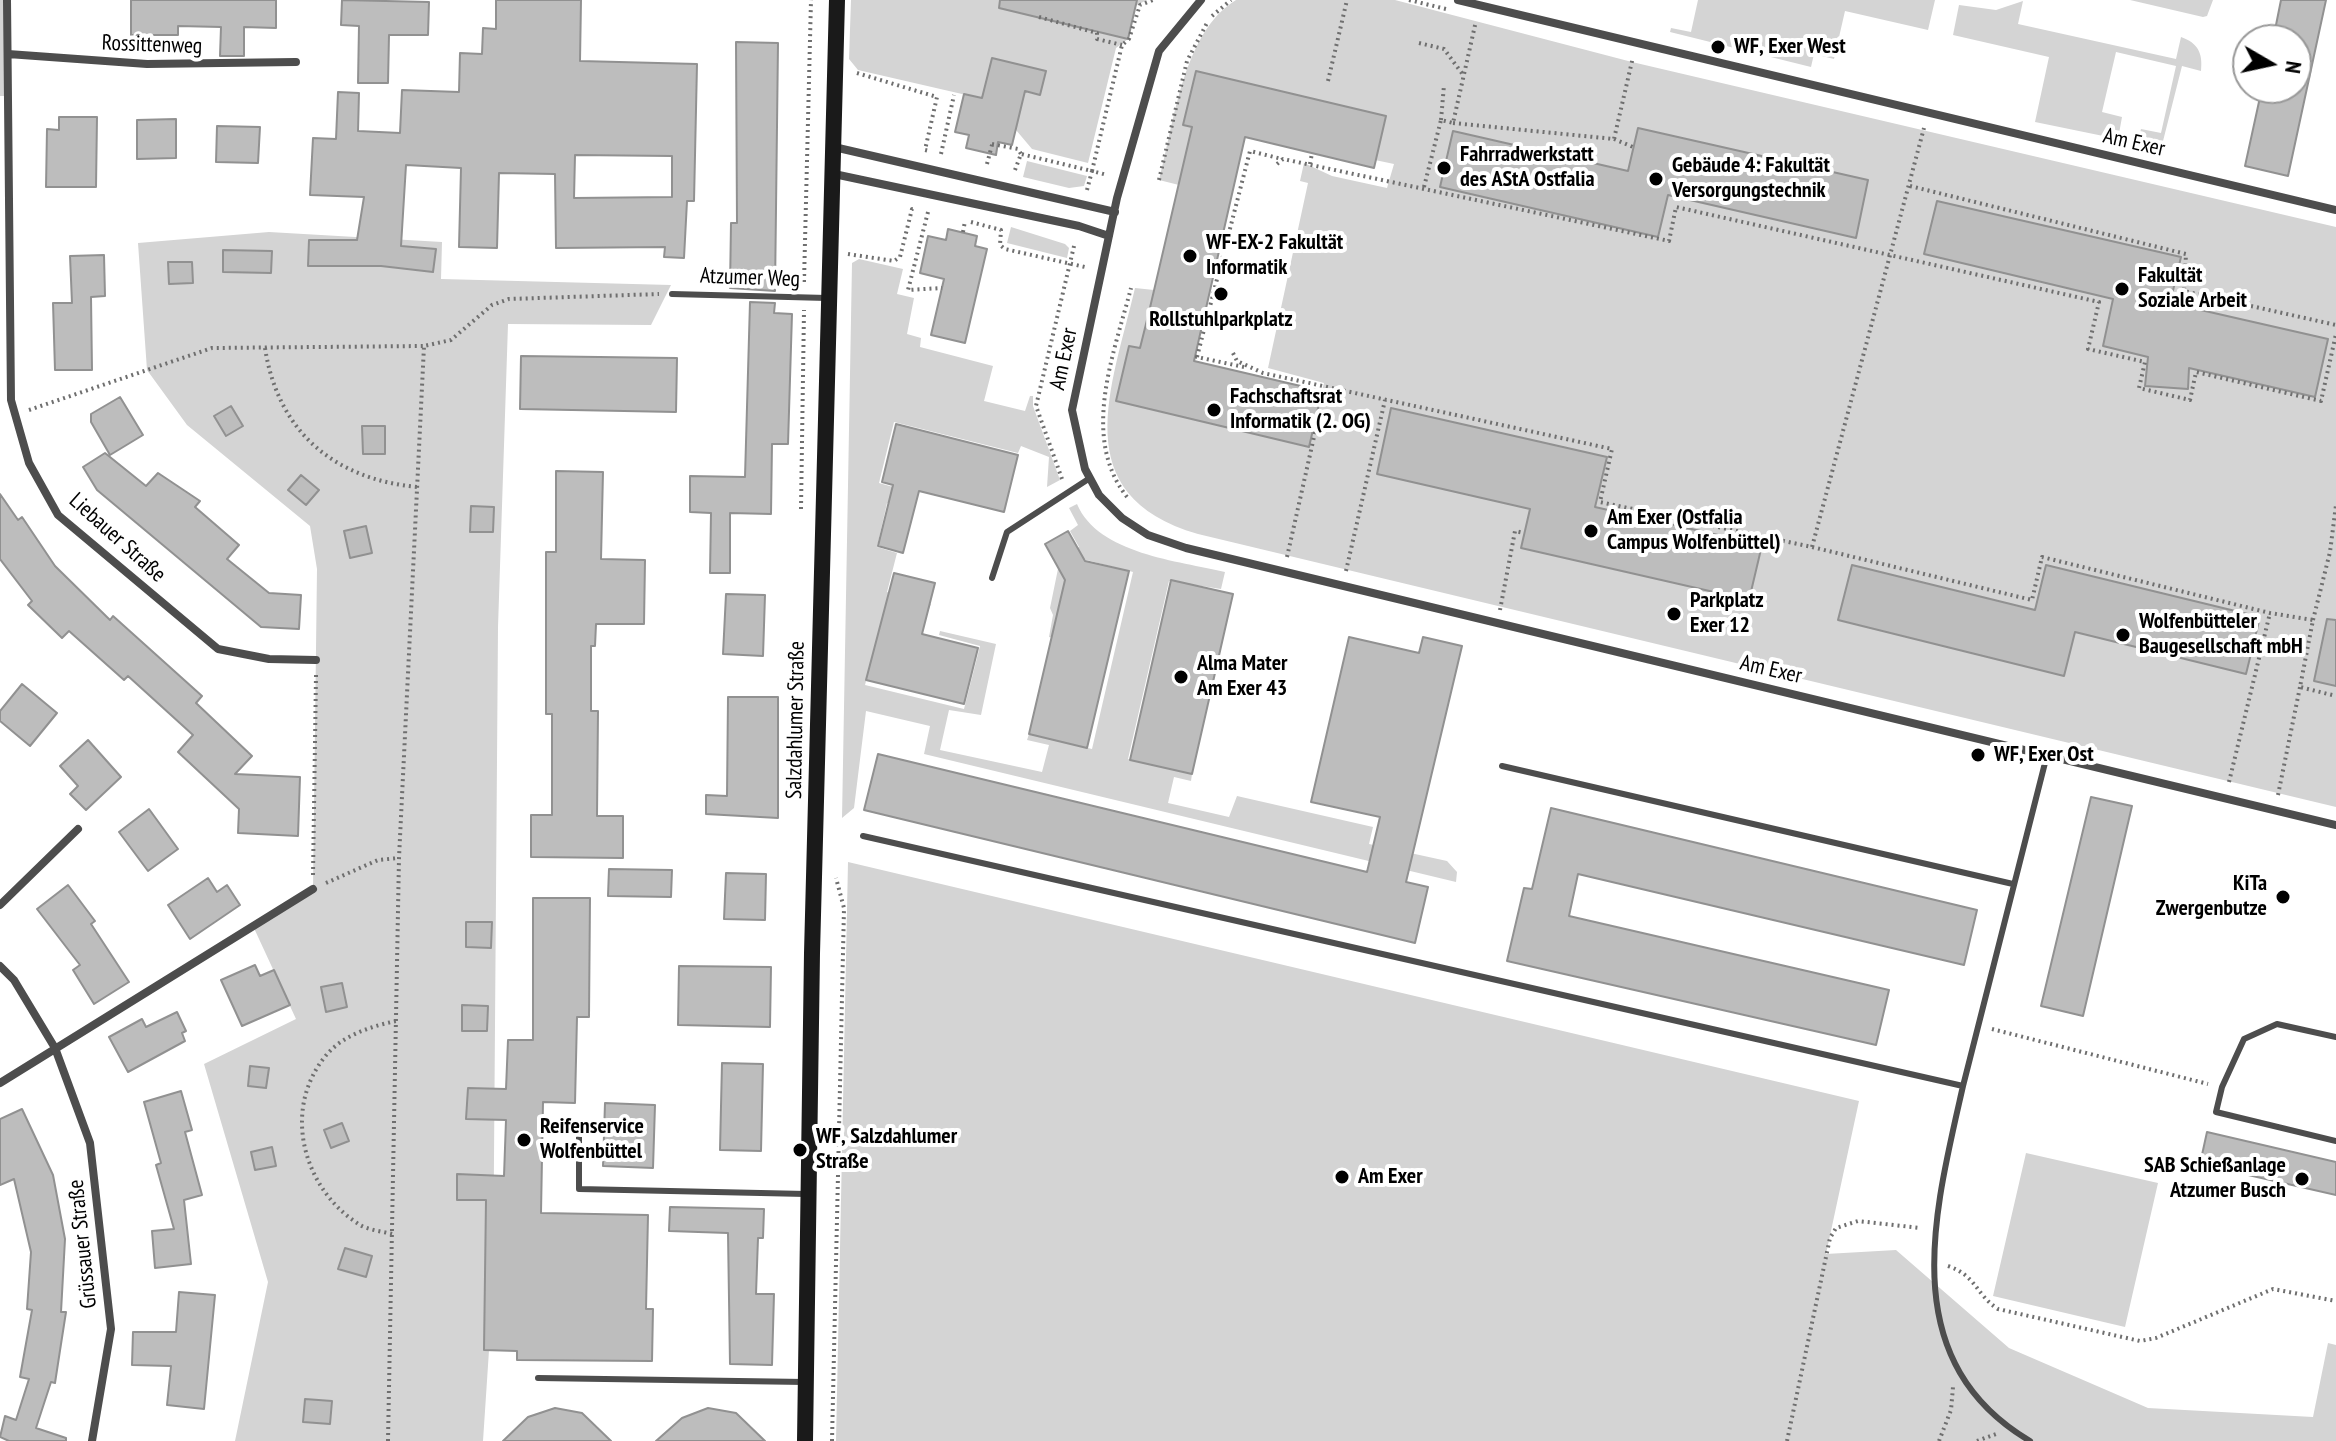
<!DOCTYPE html>
<html>
<head>
<meta charset="utf-8">
<style>
  body { margin:0 }
  #map { position:relative; width:2336px; height:1441px; overflow:hidden; background:#fff; font-family:"PT Sans Narrow",sans-serif }
  canvas { display:block }
  .north { position:absolute; left:2232px; top:24px; width:80px; height:80px; box-sizing:border-box; background:#fff; border:2px solid #999; border-radius:50%; rotate:99deg; font-size:22px; font-weight:700; line-height:32px; text-align:center; color:#000 }
  .north::after { content:''; display:block; margin:auto; width:28px; height:36px; background:#000; clip-path:polygon(50% 0,100% 100%,50% 72%,0 100%) }
</style>
</head>
<body>
<div id="map">
<canvas width="2336" height="1441"></canvas>
<div class="north">N</div>
</div>
<script>
const ctx = document.querySelector('canvas').getContext('2d');
ctx.lineJoin = 'round';
function fillPath(path, color) { ctx.fillStyle = color; ctx.fill(path, 'evenodd'); }
function strokePath(path, color, width, dash) { ctx.strokeStyle = color; ctx.lineWidth = width; ctx.lineCap = dash ? 'butt' : 'round'; ctx.setLineDash(dash || []); ctx.stroke(path); }
function write(font, color, halo, rows, align = 'center') {
  ctx.font = font + ' "PT Sans Narrow",sans-serif'; ctx.lineWidth = 8; ctx.setLineDash([]); ctx.textBaseline = 'middle'; ctx.strokeStyle = halo; ctx.fillStyle = color; for (const [text, x, y, turn = 0] of rows) {
    ctx.save(); ctx.translate(x, y); ctx.rotate((+turn || 0) * Math.PI / 180); ctx.textAlign = isNaN(turn) ? turn : align; if (halo) ctx.strokeText(text, 0, 0); ctx.fillText(text, 0, 0); ctx.restore();
  }
}
fillPath(new Path2D(`
  M0,0H7V96H0Z
  M851,0H1147L1135,6L1128,39L1116,48L1088,163L1032,149L1016,130L1021,108L1016,107L1013,89L1039,95L1045,71L992,58L986,82L1000,85L988,100L858,70L849,59Z
  M1236,0H1395L1632,62L2336,227V807L1198,534C1064,495 1112,387 1135,288L1154,290L1140,348L1322,391L1324,383L1268,368L1308,183L1300,181L1304,163L1332,176L1387,188L1394,164L1375,160L1385,116L1196,71L1183,124L1193,127L1179,185L1159,180C1174,123 1183,32 1236,0Z
  M1698,0H1935L1928,30L1845,11L1834,59L1814,54L1811,67L1670,32L1671,28L1691,32Z
  M2130,0H2213L2207,16L2203,17Z
  M2023,1L2018,24L2176,59L2181,37C2198,43 2203,53 2201,71L2182,66L2161,149L2137,143L2141,129L2161,133L2176,66L2116,52L2102,112L2122,117L2118,139L2035,122L2049,57L1953,35L1959,5L1996,10Z
  M1027,161L1087,176L1084,186L1069,188L1023,177Z
  M1011,227L1065,244L1069,248L1067,258L1007,243Z
  M269,232L442,242L441,279L671,285L651,325L508,324L498,627L493,1290L483,1441H235L268,1282L204,1064L296,1019L253,926L313,889L317,569L310,526L187,425L147,370L138,243Z
  M859,259L903,269L897,294L914,298L907,334L921,338L920,347L993,366L984,401L1025,411L1030,396H1033V406L1060,480L1047,487L1049,457L1021,446L1018,453L894,422L879,483L911,492L907,507L887,503L877,547L897,553L887,592L931,604L921,630L881,622L865,685L964,709L980,646L939,635L940,631L996,644L981,715L949,710L940,750L1042,772L1049,745L1027,740L1029,734L1092,749L1133,572L1075,557L1054,638L1049,637L1053,615L1050,608L1059,564L1055,563L1079,547L1070,531L1078,525L1069,508L1077,504C1098,554 1179,561 1225,572L1221,589L1169,581L1128,759L1192,774L1191,781L1174,777L1168,803L1229,817L1237,796L1373,827L1369,844L1447,861L1457,872L1456,882L924,754L930,726L866,711L854,808L842,818L852,263Z
  M848,862L1859,1101L1826,1254L1896,1250L2009,1348L2148,1408L2313,1417L2328,1343L2336,1345V1441H836Z
  M2026,1153L2158,1183L2125,1327L1993,1296Z`), '#d4d4d4');
const building = new Path2D(`
  M131,0H276V28L244,27V56H220L221,27L178,26V35H131Z
  M342,0L429,2L428,35H389L388,83H358L359,26L341,25Z
  M496,0H581L580,61L697,64L694,201H687L684,258L664,257L665,247L556,248L555,174L499,173L497,248L459,247L461,168L406,165L401,246L436,249L433,272L381,266H308L309,240H357L364,197L310,195L313,138L336,139L338,92L359,93L358,131L400,133L402,90L459,92L460,53L482,54L483,28L496,29ZM575,155L672,156V197L574,198Z
  M1000,0H1137L1128,39L999,8Z
  M2281,0H2326L2288,176L2245,166L2262,88H2296V40H2273Z
  M736,42L778,43L775,291L730,288L731,223H737Z
  M992,58L1046,71L1040,95L1025,91L1012,145L998,142L996,155L966,148L969,135L955,132L964,94L982,98Z
  M1196,71L1386,116L1374,168L1245,137L1194,361L1322,391L1309,447L1116,401L1129,346L1140,348L1149,312L1192,127L1183,125Z
  M59,117H97L96,187H46L47,129L59,130Z
  M176,119V158L137,159V120Z
  M217,126L260,127L258,163L216,162Z
  M1638,128L1868,180L1856,238L1668,195L1658,237L1440,187L1453,131L1628,171Z
  M1937,201L2181,257L2170,303L2328,339L2315,397L2189,368L2188,389L2145,386L2148,357L2103,346L2113,299L1924,254Z
  M948,229L977,236L975,246L987,249L965,343L931,335L944,279L920,273L928,236L946,240Z
  M223,250L272,251L271,273L223,272Z
  M104,255L105,296L91,297L92,370H55L53,303H72L70,256Z
  M168,262H192L193,283L169,284Z
  M750,302L775,303L774,313L792,314L788,444H772L771,514L730,513V573H710L711,513L690,512V476L745,477Z
  M521,356L677,358L676,412L520,409Z
  M120,397L143,435L110,455L91,422V414Z
  M231,406L243,426L226,436L214,416Z
  M1391,408L1607,457L1595,507L1762,545L1749,600L1521,548L1530,509L1377,474Z
  M896,424L1018,455L1004,512L919,491L903,553L878,546L893,485L882,482Z
  M362,426H385V454H363Z
  M105,453L146,486L158,473L200,501L195,507L239,545L227,559L269,593L301,595L299,629L261,627L97,490L83,467Z
  M556,471L603,472L601,559L645,560L644,624H596L595,646H591V711H598L597,816H623V858L531,857V815H552V714H546V552H556Z
  M301,475L319,490L306,505L288,490Z
  M0,494L18,520L22,517L55,566L110,620L113,616L202,696L196,703L252,756L235,774L300,777L298,836L238,833L239,809L178,752L193,735L128,676L124,680L69,631L62,638L28,605L32,601L0,559Z
  M471,506L494,507L493,532H470Z
  M366,526L372,553L350,558L344,531Z
  M1068,531L1085,561L1129,571L1087,748L1029,734L1065,580L1045,544Z
  M1852,565L2035,610L2046,565L2260,617L2246,674L2075,632L2064,676L1838,620Z
  M894,573L935,583L922,634L978,648L964,704L866,680Z
  M1171,580L1233,594L1192,774L1130,760Z
  M726,594L765,595L763,656L723,654Z
  M2327,619L2336,620V686L2314,681Z
  M1349,637L1419,653L1423,637L1462,646L1406,882L1428,887L1415,943L864,810L878,754L1367,872L1380,817L1311,802Z
  M22,684L57,713L30,746L0,721V711Z
  M728,697H778V818L706,814V795L727,796Z
  M88,740L121,777L86,810L70,794L78,786L60,766Z
  M2091,797L2132,806L2083,1016L2041,1006Z
  M1551,808L1977,910L1964,965L1578,874L1569,916L1889,990L1876,1045L1507,961L1524,888L1532,889Z
  M149,809L178,849L148,871L119,832Z
  M609,869L672,870L671,897L608,896Z
  M726,873L766,874L765,920L724,919Z
  M208,878L217,892L227,885L240,905L190,939L168,905Z
  M68,885L95,921L91,924L129,982L94,1004L73,970L80,965L37,909Z
  M533,898H590L589,1017H577L575,1103L543,1102L541,1213L648,1215L646,1309H653L652,1361L517,1360V1351L484,1350L486,1200H457V1174L504,1176L506,1120L466,1119L468,1088L506,1089L508,1040H533Z
  M466,922H492L491,948L466,947Z
  M255,965L260,976L274,970L290,1005L242,1026L221,980Z
  M679,966L771,967L770,1027L678,1025Z
  M342,983L347,1007L326,1012L321,987Z
  M462,1005L488,1006L487,1031H462Z
  M177,1012L186,1031L182,1033L185,1041L128,1072L109,1037L142,1019L146,1027Z
  M722,1063L763,1064L761,1151L720,1150Z
  M250,1066L269,1068L266,1088L248,1086Z
  M181,1091L192,1130L185,1132L202,1195L184,1200L191,1264L155,1268L152,1231L174,1229L156,1165L161,1163L144,1102Z
  M605,1103L655,1105L653,1168L603,1166Z
  M22,1109L53,1175L65,1239L61,1312H66L61,1344L55,1383L51,1382L36,1428L66,1438V1441H9L0,1437L5,1416L16,1420L29,1379L20,1377L32,1310L27,1309L31,1252L14,1179L0,1185V1119Z
  M342,1123L349,1141L331,1148L324,1130Z
  M2207,1132L2336,1162V1195L2200,1164Z
  M272,1147L276,1166L255,1170L251,1152Z
  M670,1207L764,1209L763,1238H758L756,1294H774L772,1365L730,1364L728,1233L669,1231Z
  M345,1248L372,1256L366,1277L338,1269Z
  M179,1292L215,1295L204,1409L167,1405L171,1366L132,1365L133,1332H176Z
  M305,1399L332,1401L330,1424L303,1422Z
  M555,1408L582,1413L611,1441H503L528,1417Z
  M708,1408L736,1413L765,1441H656L682,1418Z`);
fillPath(building, '#bdbdbd');
strokePath(building, '#919191', 2);
strokePath(new Path2D(`
  M1409,0L1446,9
  M1212,16L1231,0
  M1039,17L1097,33V39L1122,45
  M1419,43L1444,49L1464,76
  M857,73L937,97L925,150L929,151
  M1328,81L1347,0
  M1441,120L1444,85
  M1453,123L1614,139L1633,57
  M1614,139L1633,147
  M992,144L1018,149L1021,154
  M941,154L954,95
  M987,164L993,141
  M1277,164L1283,159L1669,241L1676,207L2099,302L2088,349L2145,362L2139,388L2190,400L2196,372L2321,401L2336,334
  M1310,164L1312,153
  M1015,170L1021,154L1092,171L1122,45L1129,39L1140,5L1153,0
  M1159,180L1187,61L1207,23
  M1910,186L2186,254L2184,291L2336,325
  M1424,187L1441,120L1453,123L1476,21
  M1087,190L1092,171L1107,175
  M928,212L908,290L942,288
  M971,222L1001,230L1000,245L1005,249L1085,267
  M963,232L965,221
  M848,254L894,261L900,257L912,209H916
  M804,282L811,0
  M265,348C278,432 334,479 417,487
  M1233,353L1237,361L1263,373L1612,449L1600,502L1812,547L2032,600L2042,557L2270,613L2313,620L2300,687L2336,696
  M1244,367L1197,357L1250,151L1282,159
  M29,410L212,348L424,346
  M1062,479L1036,406L1075,242
  M1127,497C1080,437 1114,354 1131,288
  M801,509L804,310
  M1812,547L1924,128
  M1287,557L1325,388
  M1346,571L1385,400
  M1500,610L1515,531L1524,533
  M2313,620L2330,552L2336,505
  M2229,782L2270,613
  M2278,795L2300,687
  M313,875L316,675
  M326,883L378,860L399,858
  M1992,1029L2208,1084
  M392,1234C381,1231 366,1230 357,1223C301,1186 281,1105 329,1052C346,1034 373,1026 396,1021
  M1948,1266C1977,1276 1975,1294 1998,1309L2140,1341L2156,1338L2273,1289L2336,1301
  M388,1441L399,858L424,346L451,340L492,305L509,299L659,294
  M832,1441L844,908L836,878
  M1787,1441L1830,1238L1836,1228L1858,1221L1920,1228
  M1939,1441L1951,1410L1953,1387
  M1977,1441L1996,1434`), '#6f6f6f', 4, [2, 4]);
strokePath(new Path2D(`
  M672,294L827,298
  M992,578L1007,532L1090,478
  M1502,766L2013,884
  M863,836L1963,1086L2047,755
  M2336,1037L2277,1024L2244,1039L2222,1087L2216,1112L2336,1141
  M1963,1086C1934,1214 1894,1360 2030,1441
  M579,1127V1189L806,1194
  M538,1378L805,1382`), '#4d4d4d', 6);
strokePath(new Path2D(`
  M7,0L11,400L29,463L58,515L218,649L269,659L316,660
  M1201,0L1159,51L1117,198L1072,410L1085,469L1099,495L1122,518L1148,535L1186,548L2336,825
  M1458,0L2336,210
  M8,54L147,64L296,62
  M834,147L1115,212
  M834,174L1079,226L1109,236
  M0,905L78,829
  M0,966L14,980L55,1048L90,1143L111,1329L92,1441
  M0,1083L313,889`), '#4d4d4d', 8);
strokePath(new Path2D(`
  M805,1441L812,953L837,0`), '#1a1a1a', 16);
for (const [x, y, r, color] of [
  [1718,47,8,"#000"],
  [1444,168,8,"#000"],
  [1656,179,8,"#000"],
  [1190,256,8,"#000"],
  [2122,289,8,"#000"],
  [1221,294,8,"#000"],
  [1214,410,8,"#000"],
  [1591,531,8,"#000"],
  [1674,614,8,"#000"],
  [2123,635,8,"#000"],
  [1181,677,8,"#000"],
  [1978,755,8,"#000"],
  [2283,897,8,"#000"],
  [524,1140,8,"#000"],
  [800,1150,8,"#000"],
  [1342,1177,8,"#000"],
  [2302,1179,8,"#000"]
]) { const dot = new Path2D(); dot.arc(x, y, r, 0, 2 * Math.PI); ctx.fillStyle = color; ctx.fill(dot); strokePath(dot, '#fff', 3); }
write('22px', '#000', '#fff', [
  ["Rossittenweg",152,45,2],
  ["Am Exer",2134,143,13],
  ["Atzumer Weg",750,278,2],
  ["Am Exer",1064,359,-78],
  ["Liebauer Straße",117,538,42],
  ["Am Exer",1771,670,13],
  ["Salzdahlumer Straße",796,720,-89],
  ["Grüssauer Straße",83,1244,-96]
]);
write('bold 22px', '#000', '#fff', [
  ["WF, Exer West",1734,47],
  ["Fahrradwerkstatt",1460,155],
  ["des AStA Ostfalia",1460,180],
  ["Gebäude 4: Fakultät",1672,166],
  ["Versorgungstechnik",1672,191],
  ["WF-EX-2 Fakultät",1206,243],
  ["Informatik",1206,268],
  ["Fakultät",2138,276],
  ["Soziale Arbeit",2138,301],
  ["Rollstuhlparkplatz",1221,320,"center"],
  ["Fachschaftsrat",1230,397],
  ["Informatik (2. OG)",1230,422],
  ["Am Exer (Ostfalia",1607,518],
  ["Campus Wolfenbüttel)",1607,543],
  ["Parkplatz",1690,601],
  ["Exer 12",1690,626],
  ["Wolfenbütteler",2139,622],
  ["Baugesellschaft mbH",2139,647],
  ["Alma Mater",1197,664],
  ["Am Exer 43",1197,689],
  ["WF, Exer Ost",1994,755],
  ["KiTa",2267,884,"right"],
  ["Zwergenbutze",2267,909,"right"],
  ["Reifenservice",540,1127],
  ["Wolfenbüttel",540,1152],
  ["WF, Salzdahlumer",816,1137],
  ["Straße",816,1162],
  ["SAB Schießanlage",2286,1166,"right"],
  ["Atzumer Busch",2286,1191,"right"],
  ["Am Exer",1358,1177]
], 'left');
</script>
</body>
</html>
